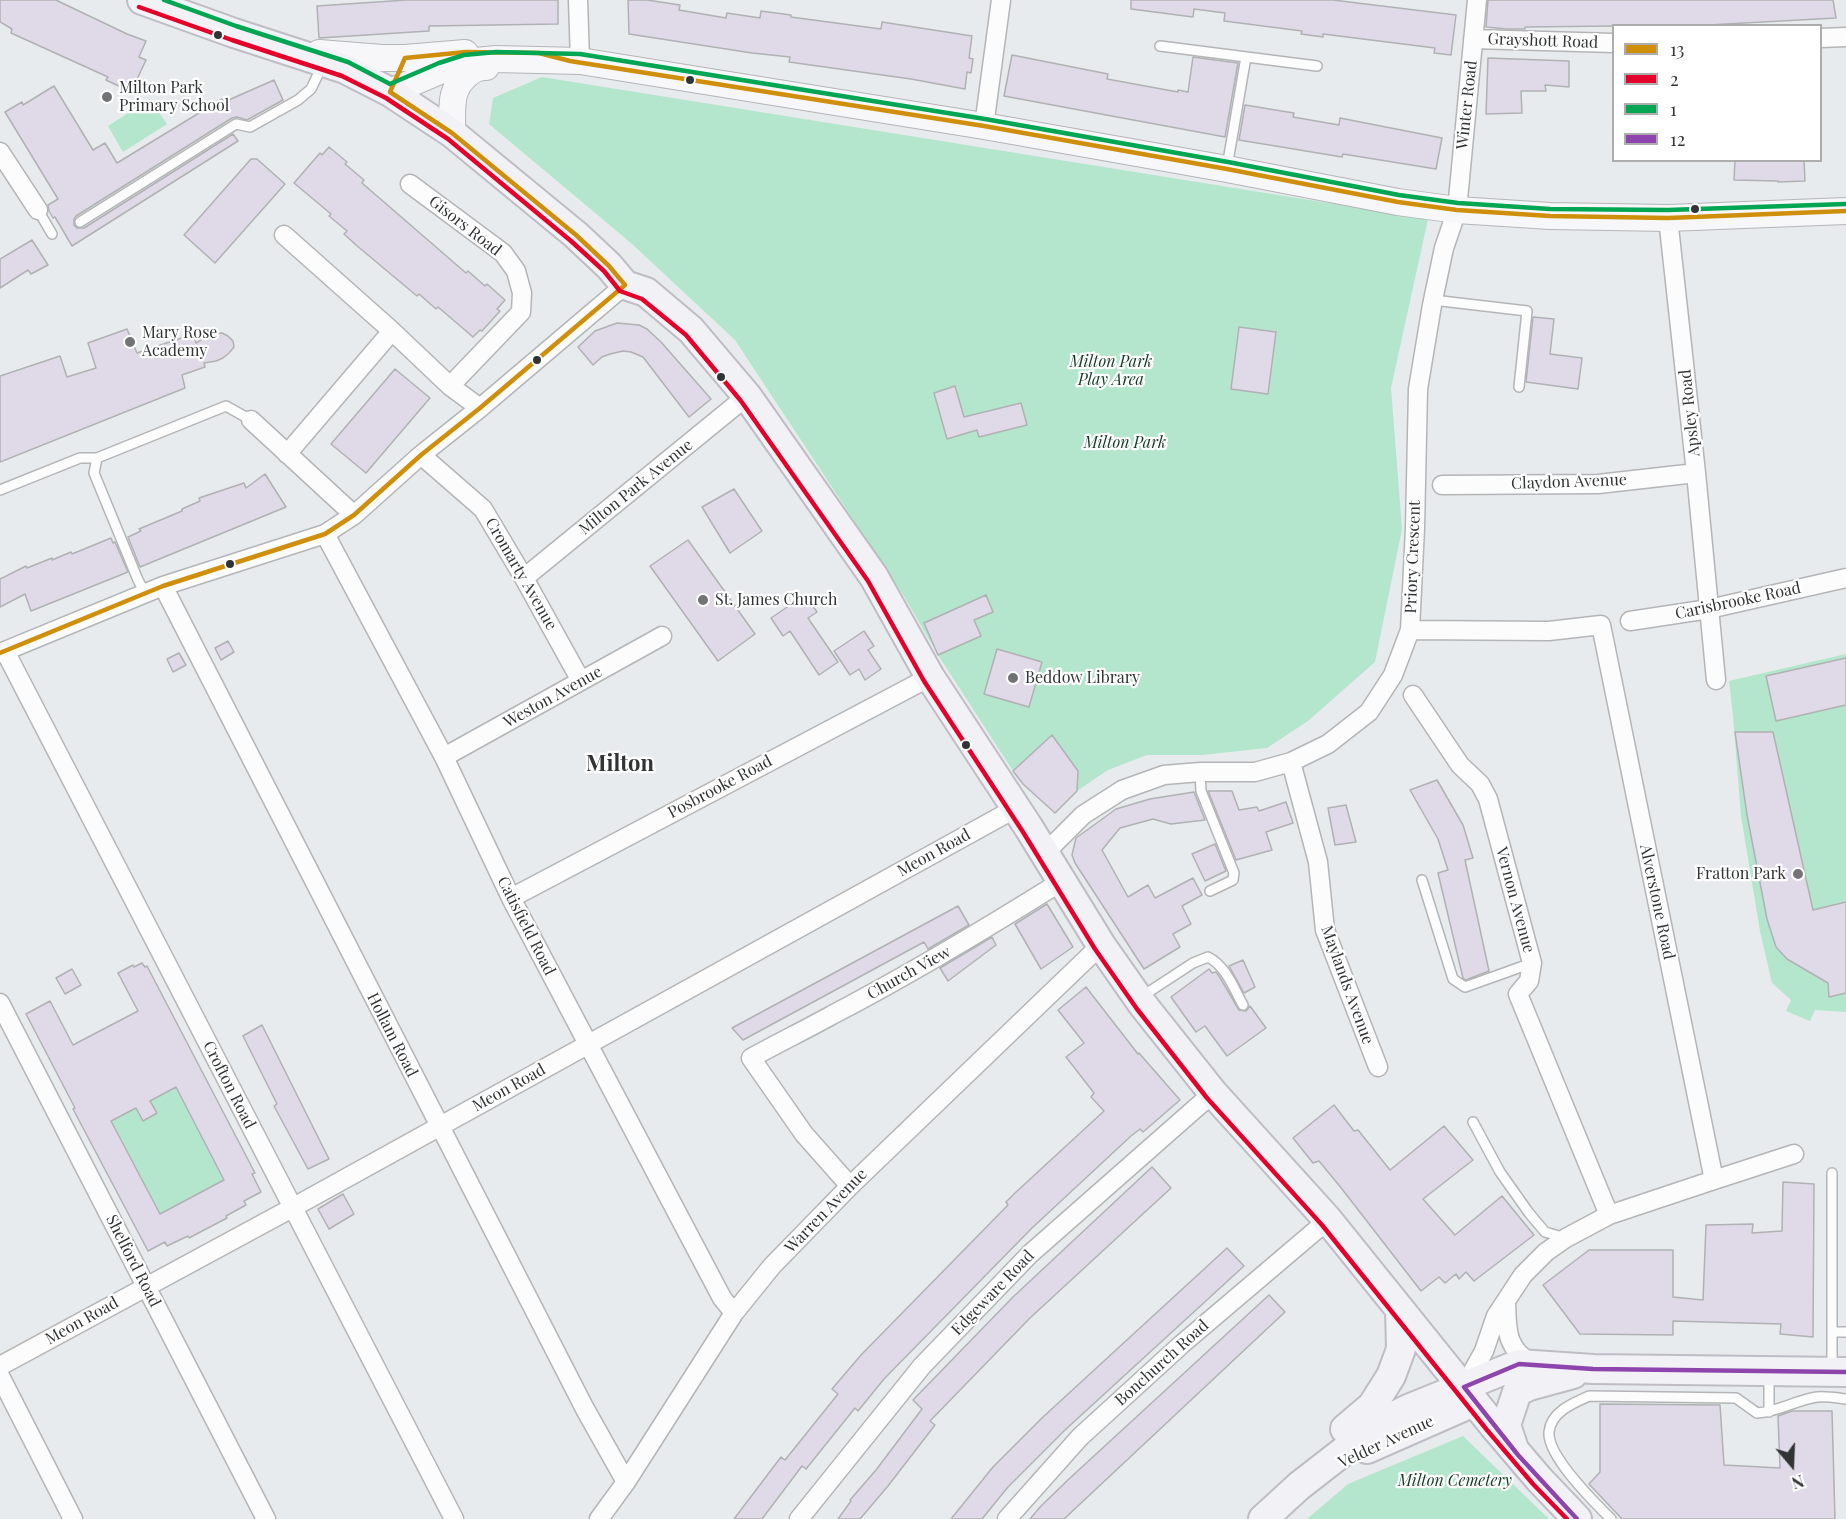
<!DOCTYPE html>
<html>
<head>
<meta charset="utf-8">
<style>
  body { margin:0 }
  #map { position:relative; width:1846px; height:1519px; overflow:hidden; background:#e8ebed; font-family:"Playfair Display",serif }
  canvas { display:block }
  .legend { position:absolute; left:1612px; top:24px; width:210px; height:138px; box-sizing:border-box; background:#fff; border:2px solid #adadae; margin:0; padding:8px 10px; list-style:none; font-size:18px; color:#313334 }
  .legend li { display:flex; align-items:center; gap:12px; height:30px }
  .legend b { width:30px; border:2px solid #adadae }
  .north { position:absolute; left:1762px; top:1435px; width:60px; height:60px; -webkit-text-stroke:4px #fff; paint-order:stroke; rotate:161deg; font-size:16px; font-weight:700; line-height:24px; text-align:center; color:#313334 }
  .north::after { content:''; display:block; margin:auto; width:21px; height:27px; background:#313334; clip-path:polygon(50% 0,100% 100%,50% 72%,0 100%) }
</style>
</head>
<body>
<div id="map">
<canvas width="1846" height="1519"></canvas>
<ul class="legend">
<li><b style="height:8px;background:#cf8f0a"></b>13</li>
<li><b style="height:8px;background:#e4002b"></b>2</li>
<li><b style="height:8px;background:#00a651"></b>1</li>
<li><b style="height:8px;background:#8e44ad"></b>12</li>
</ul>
<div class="north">N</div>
</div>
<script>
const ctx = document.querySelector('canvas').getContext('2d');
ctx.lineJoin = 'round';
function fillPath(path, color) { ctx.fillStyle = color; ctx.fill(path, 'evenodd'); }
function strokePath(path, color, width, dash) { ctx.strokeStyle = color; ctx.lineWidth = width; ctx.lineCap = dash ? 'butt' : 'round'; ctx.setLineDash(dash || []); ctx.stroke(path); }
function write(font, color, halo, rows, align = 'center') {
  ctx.font = font + ' "Playfair Display",serif'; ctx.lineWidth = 4.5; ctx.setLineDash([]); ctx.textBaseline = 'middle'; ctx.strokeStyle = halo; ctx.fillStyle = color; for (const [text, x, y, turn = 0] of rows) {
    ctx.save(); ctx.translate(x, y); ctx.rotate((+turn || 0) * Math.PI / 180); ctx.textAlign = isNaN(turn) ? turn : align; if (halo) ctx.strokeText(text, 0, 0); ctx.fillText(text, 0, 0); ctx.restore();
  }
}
fillPath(new Path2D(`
  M542,77L1428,219L1391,388L1402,529L1375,662L1308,721L1267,748L1202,755H1147L1108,770L1077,791L1078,771L1061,749L1013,771L938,655L905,598L735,340L631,243L489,124L493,98Z
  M150,99L167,124L123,152L108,126Z
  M1846,654V1012L1815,1010L1810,1021L1786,1011L1791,1000L1772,983L1760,931L1741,816L1733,716L1729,681Z
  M176,1087L224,1180L160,1214L111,1121Z
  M1463,1436L1549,1519H1307L1348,1484Z`), '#b3e6cc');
const building = new Path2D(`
  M0,0H56L127,34L146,41L139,57L146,60L133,88L127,85L125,89L106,80L108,77L11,33L12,29L0,22Z
  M406,0H558V24L429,26V31L319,38L317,6Z
  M628,0H647L680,5L679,10L726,18L727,13L760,18L761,11L791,15V17L881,29L882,22L972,36L969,58L973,59L971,73L967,72L965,89L911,79L789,62L790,57L752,53L629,34Z
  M1131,0H1333L1456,15L1451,55L1434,53L1435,48L1323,34V37L1301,34L1302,31L1224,21L1225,13L1194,9L1193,17L1131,9Z
  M1488,0H1833L1836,18L1708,25L1525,27V29H1506L1486,27Z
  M1012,55L1108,74L1107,79L1178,92V90L1188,92L1193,57L1238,63L1225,137L1004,96Z
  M1488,58L1569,61V87L1545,85L1546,91H1521L1522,113L1486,114Z
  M274,80L283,100L247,120L237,117L232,118L76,216L74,219V225L77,228H84L233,134L238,141L72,246L55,217L53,218L49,211L48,205L58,199L5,112L22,102L23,105L54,86L93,150L105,143L117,163L222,99L224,102Z
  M1245,105L1294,113L1293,117L1339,125L1340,118L1442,138L1436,169L1343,154L1342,157L1239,140Z
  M329,147L347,162L345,164L364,180L362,183L466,273L468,271L485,286L487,284L505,300L497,309L500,311L482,331L480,330L473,337L438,307L436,309L419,294L417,296L356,245L344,234L347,231L329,216L331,214L294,183L320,153L322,155Z
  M251,159H257L285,184L215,263L184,235Z
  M1735,160H1804L1805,181L1778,182V181L1734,180Z
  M32,240L48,265L31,274L28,270L0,288V259Z
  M1533,317L1554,319L1550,354L1582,358L1578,389L1526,382Z
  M617,323L639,325L647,329L661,342L711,399L689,417L643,357L631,352L623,351L610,354L602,357L593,365L578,347L595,331Z
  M1239,327L1276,332L1268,394L1231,389Z
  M127,329L137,353L193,334L196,343L209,335L222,333L228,336L233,341L234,347L229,353L223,358L216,361L204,363L205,367L182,375L185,388L0,462V376L60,356L67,377L96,368L88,343Z
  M395,369L430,398L366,473L331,444Z
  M955,386L964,417L1021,403L1027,425L979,437L977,430L947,439L934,393Z
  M265,474L286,507L140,567L128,537L141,531L139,529L182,511V509L200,501L199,498L244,483L246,488Z
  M734,489L762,531L730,553L702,507Z
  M111,538L113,543L115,542L128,572L31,611L25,594L0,607V579L26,566L27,568L52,558V560L71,552L72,554Z
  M688,540L755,634L718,661L650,566Z
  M805,595L817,612L808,618L838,662L819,675L790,631L783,636L771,618Z
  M986,595L993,612L974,620L981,636L938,655L924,623Z
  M864,631L874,646L868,650L881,669L865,680L859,669L850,675L834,651Z
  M228,641L234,652L221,660L215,648Z
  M997,649L1042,662L1029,707L984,694Z
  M179,653L186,665L173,672L167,659Z
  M1846,658V705L1776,721L1766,676Z
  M1735,732H1773L1813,910L1846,902V993L1829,997L1828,983L1787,959L1776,947L1767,919L1747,815Z
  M1052,735L1078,771L1077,791L1055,813L1023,784L1013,771Z
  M1437,780L1463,825L1473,858L1465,860L1489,971L1466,980L1463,978L1438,873L1448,870L1438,839L1410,790Z
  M1208,791H1232L1239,810L1257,807L1259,811L1286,802L1293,823L1266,832L1272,850L1236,860Z
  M1194,792L1205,820L1171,824L1153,819L1120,828L1102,850L1128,897L1148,885L1155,898L1193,878L1202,895L1182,906L1191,924L1173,934L1180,947L1144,969L1075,863L1072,855L1076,838L1116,809L1150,799Z
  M1346,805L1356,842L1335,845L1328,808Z
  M1215,844L1226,871L1205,881L1192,854Z
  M1047,904L1073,947L1041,969L1015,924Z
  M958,906L969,925L928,949L924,942L743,1040L732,1028Z
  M992,937L996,945L948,981L940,968Z
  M1243,960L1255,987L1244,993L1229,966Z
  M142,963L145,967L147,966L255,1173L252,1174L261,1192L244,1201L246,1205L226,1216L227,1218L189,1238L188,1236L167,1246L165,1242L148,1251L73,1109L75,1108L26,1014L50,1001L73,1045L138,1011L118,973L133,965L134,967ZM176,1087L224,1180L160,1214L111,1121L136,1108L143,1121L157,1113L150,1101Z
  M72,969L81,985L65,994L56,978Z
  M1209,969L1212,973L1216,972L1219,976L1239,1010L1246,1011L1250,1006L1266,1028L1227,1056L1205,1026L1196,1032L1171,997Z
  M1086,987L1138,1054L1139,1053L1180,1100L1143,1132L1140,1129L1131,1136L1032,1228L884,1379L858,1411L855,1408L806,1469L802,1466L762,1519H734L781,1457L785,1460L838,1394L832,1389L861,1355L1008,1205L1006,1202L1015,1193L1104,1111L1091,1097L1094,1093L1066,1057L1084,1043L1058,1010Z
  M262,1025L329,1159L308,1169L274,1106L277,1104L243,1036Z
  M1334,1105L1354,1131L1358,1130L1390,1170L1444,1126L1473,1160L1423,1199L1455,1235L1502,1196L1534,1235L1474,1281L1466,1272L1459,1279L1456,1274L1445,1283L1439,1277L1421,1291L1342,1189L1319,1161L1313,1163L1293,1138Z
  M1152,1167L1171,1188L1030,1318L930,1421L935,1425L888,1486L860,1519H838L851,1501L850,1500L876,1470L922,1409L913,1400L1013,1297Z
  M1783,1182L1814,1184L1813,1337L1780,1334L1781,1324L1673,1321V1335L1580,1334L1543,1285L1589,1250H1673V1297L1703,1300L1706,1225L1753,1224L1752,1233L1782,1231Z
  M343,1194L354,1214L329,1229L318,1209Z
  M1227,1248L1244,1266L1065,1430L1008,1487L982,1519H951L993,1467L1043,1417Z
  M1269,1295L1285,1312L1064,1519H1030L1041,1506L1070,1478Z
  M1600,1404L1720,1405L1724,1465L1780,1468L1778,1416L1792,1411H1832L1835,1519H1622L1589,1484L1600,1472Z`);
fillPath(building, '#e0dae8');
strokePath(building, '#b0b1b3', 1.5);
const service = new Path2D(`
  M1160,46L1317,66
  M1227,167L1246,57
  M38,210L52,234
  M80,222L236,124L250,127L298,100L311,89L323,64
  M1433,300L1527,311L1519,387
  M0,490L80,458H97
  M145,593L138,580L94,473L97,458L226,406L251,420
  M1200,772L1201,791L1234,873L1233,880L1210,891
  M1422,880L1453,979L1465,987L1532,963
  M1141,997L1193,963L1208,957C1226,966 1234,989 1243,1005
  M1473,1122L1500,1172L1529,1213L1545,1232L1566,1238
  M1832,1173V1368
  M1832,1332H1846
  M1769,1374V1412
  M1611,1519C1595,1503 1547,1456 1549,1432C1551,1412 1573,1403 1589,1396L1736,1398L1757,1413C1778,1412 1796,1400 1817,1397C1826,1396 1837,1398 1846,1399`);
const minor = new Path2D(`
  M578,0L580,61
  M1820,38L1846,37
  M1473,39L1614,43
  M984,126L1001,0
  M0,152L38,210
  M410,184L503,253L516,271L522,293L521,312L450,386
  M1668,218L1696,473L1716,680
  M284,235L392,331L450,386L480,408
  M251,420L354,515
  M287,454L392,331
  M421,455L483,509L524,578L581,681
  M1442,485L1598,484L1696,473
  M325,534L444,757L511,898L722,1298L734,1313
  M524,578L747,396
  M163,586L585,1409L626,1482
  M1630,621L1709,609L1846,578
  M1410,630L1549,631L1601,625L1714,1180
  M5,651L454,1519
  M0,653L163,586L325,534L354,515L421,455L480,408L625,285
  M1413,695L1460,765L1480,784L1488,799L1532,963L1529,981L1518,994L1609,1215
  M444,757L662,636
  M1291,762L1318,862L1325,930L1378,1067
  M1045,853L1083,815L1122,790L1164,775L1200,772H1255L1291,762L1328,744L1369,712L1393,675L1410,630L1415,528L1418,389L1432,305L1444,248L1457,210L1477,0
  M511,898L930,677
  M0,1003L266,1519
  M850,1186L804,1134L751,1058C778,1043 805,1030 832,1015C911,974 987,928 1062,881
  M1506,1301C1507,1330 1505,1347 1532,1364
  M0,1366L292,1208L1016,808
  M0,1376L73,1519
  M1464,1387L1484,1351L1496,1316L1523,1275L1546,1252L1566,1238L1609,1215L1714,1180L1794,1154
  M599,1519L626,1482L734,1313L772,1266L850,1186L1101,945
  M799,1519L922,1366L1030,1254L1213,1093
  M1007,1519L1080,1437L1182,1344L1328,1220`);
const secondary = new Path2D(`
  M319,53L382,58H405L465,53
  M390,92L442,70L466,62L496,59L580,61L984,126L1227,169L1398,202L1457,210L1550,216L1668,218L1846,211
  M452,133C453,110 448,89 468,74C474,69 478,67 486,67`);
const primary = new Path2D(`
  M142,0L234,33L345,69L390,92L452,133L576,235L609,266L625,285L646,292L691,330L747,396L874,577L930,677L1029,828L1101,945L1143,1005L1213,1093L1328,1220L1493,1425L1539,1479L1577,1519
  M1345,1429L1372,1406L1391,1376L1401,1349L1400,1310
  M1367,1449L1467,1405
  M1514,1449L1506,1425L1517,1392L1529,1386L1573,1374
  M1263,1519L1299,1486L1380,1423L1408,1409L1519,1364L1593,1369L1846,1372`);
strokePath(service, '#b3b5b7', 12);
strokePath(minor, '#b3b5b7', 21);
strokePath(secondary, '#b3b5b7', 28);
strokePath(primary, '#bebcc5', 32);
strokePath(service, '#fcfcfc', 9);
strokePath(minor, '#fcfcfc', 18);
strokePath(secondary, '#f7f7f9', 26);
strokePath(primary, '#f2f1f6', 28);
strokePath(new Path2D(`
  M0,653L163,586L325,534L354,515L421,455L480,408L625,285L609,266L576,235L452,133L390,92L405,58L466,52L539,53L570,61L984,126L1227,169L1398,202L1457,210L1550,216L1668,218L1846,211`), '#cf8f0a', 4.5);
strokePath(new Path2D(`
  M139,7L232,40L342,76L386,98L448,139L571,241L604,271L620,291L642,299L686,335L741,401L868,581L924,681L1023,832L1095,949L1137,1009L1207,1098L1322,1225L1487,1430L1533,1484L1567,1519`), '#e4002b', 4.5);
strokePath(new Path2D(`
  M164,0L236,26L348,62L390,84L439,63L464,55L496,52L580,54L985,119L1228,162L1399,195L1458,203L1550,209L1668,210L1846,204`), '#00a651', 4.5);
strokePath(new Path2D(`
  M1577,1519L1518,1455L1464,1387L1519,1364L1593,1369L1846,1372`), '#8e44ad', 4.5);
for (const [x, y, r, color] of [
  [218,35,5,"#313334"],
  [690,80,5,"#313334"],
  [107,97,6,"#717375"],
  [1695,209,5,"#313334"],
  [130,342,6,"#717375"],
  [537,360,5,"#313334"],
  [721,377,5,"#313334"],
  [230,564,5,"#313334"],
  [703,600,6,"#717375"],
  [1013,678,6,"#717375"],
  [966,745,5,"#313334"],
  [1798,874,6,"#717375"]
]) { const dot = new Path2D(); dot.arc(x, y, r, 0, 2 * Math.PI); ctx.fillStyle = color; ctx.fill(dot); strokePath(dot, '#fff', 2); }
write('16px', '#313334', '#fff', [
  ["Grayshott Road",1543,41,2],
  ["Winter Road",1467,105,-84],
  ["Gisors Road",465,226,38],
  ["Apsley Road",1690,413,-96],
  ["Claydon Avenue",1569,482,-2],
  ["Milton Park Avenue",636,487,-39],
  ["Priory Crescent",1413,557,-88],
  ["Cromarty Avenue",521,574,60],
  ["Carisbrooke Road",1738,601,-12],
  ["Weston Avenue",553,697,-29],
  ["Posbrooke Road",720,787,-28],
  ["Meon Road",934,853,-29],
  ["Vernon Avenue",1515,900,75],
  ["Alverstone Road",1657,902,78],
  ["Catisfield Road",526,926,63],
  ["Church View",909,973,-29],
  ["Maylands Avenue",1347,985,70],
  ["Hollam Road",392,1035,63],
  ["Crofton Road",229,1085,63],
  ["Meon Road",509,1088,-29],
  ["Warren Avenue",826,1211,-46],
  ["Shelford Road",133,1261,63],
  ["Edgeware Road",993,1293,-46],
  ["Meon Road",82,1321,-29],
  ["Bonchurch Road",1162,1363,-42],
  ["Velder Avenue",1386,1442,-25]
]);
write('16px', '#313334', '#fff', [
  ["Milton Park",119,88],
  ["Primary School",119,106],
  ["Mary Rose",142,333],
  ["Academy",142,351],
  ["St. James Church",715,600],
  ["Beddow Library",1025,678],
  ["Fratton Park",1786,874,"right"]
], 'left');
write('italic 16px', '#123b27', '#fff', [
  ["Milton Park",1111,362],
  ["Play Area",1111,380],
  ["Milton Park",1125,443],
  ["Milton Cemetery",1455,1481]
]);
write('bold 22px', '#313334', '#fff', [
  ["Milton",620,764]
]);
</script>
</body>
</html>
